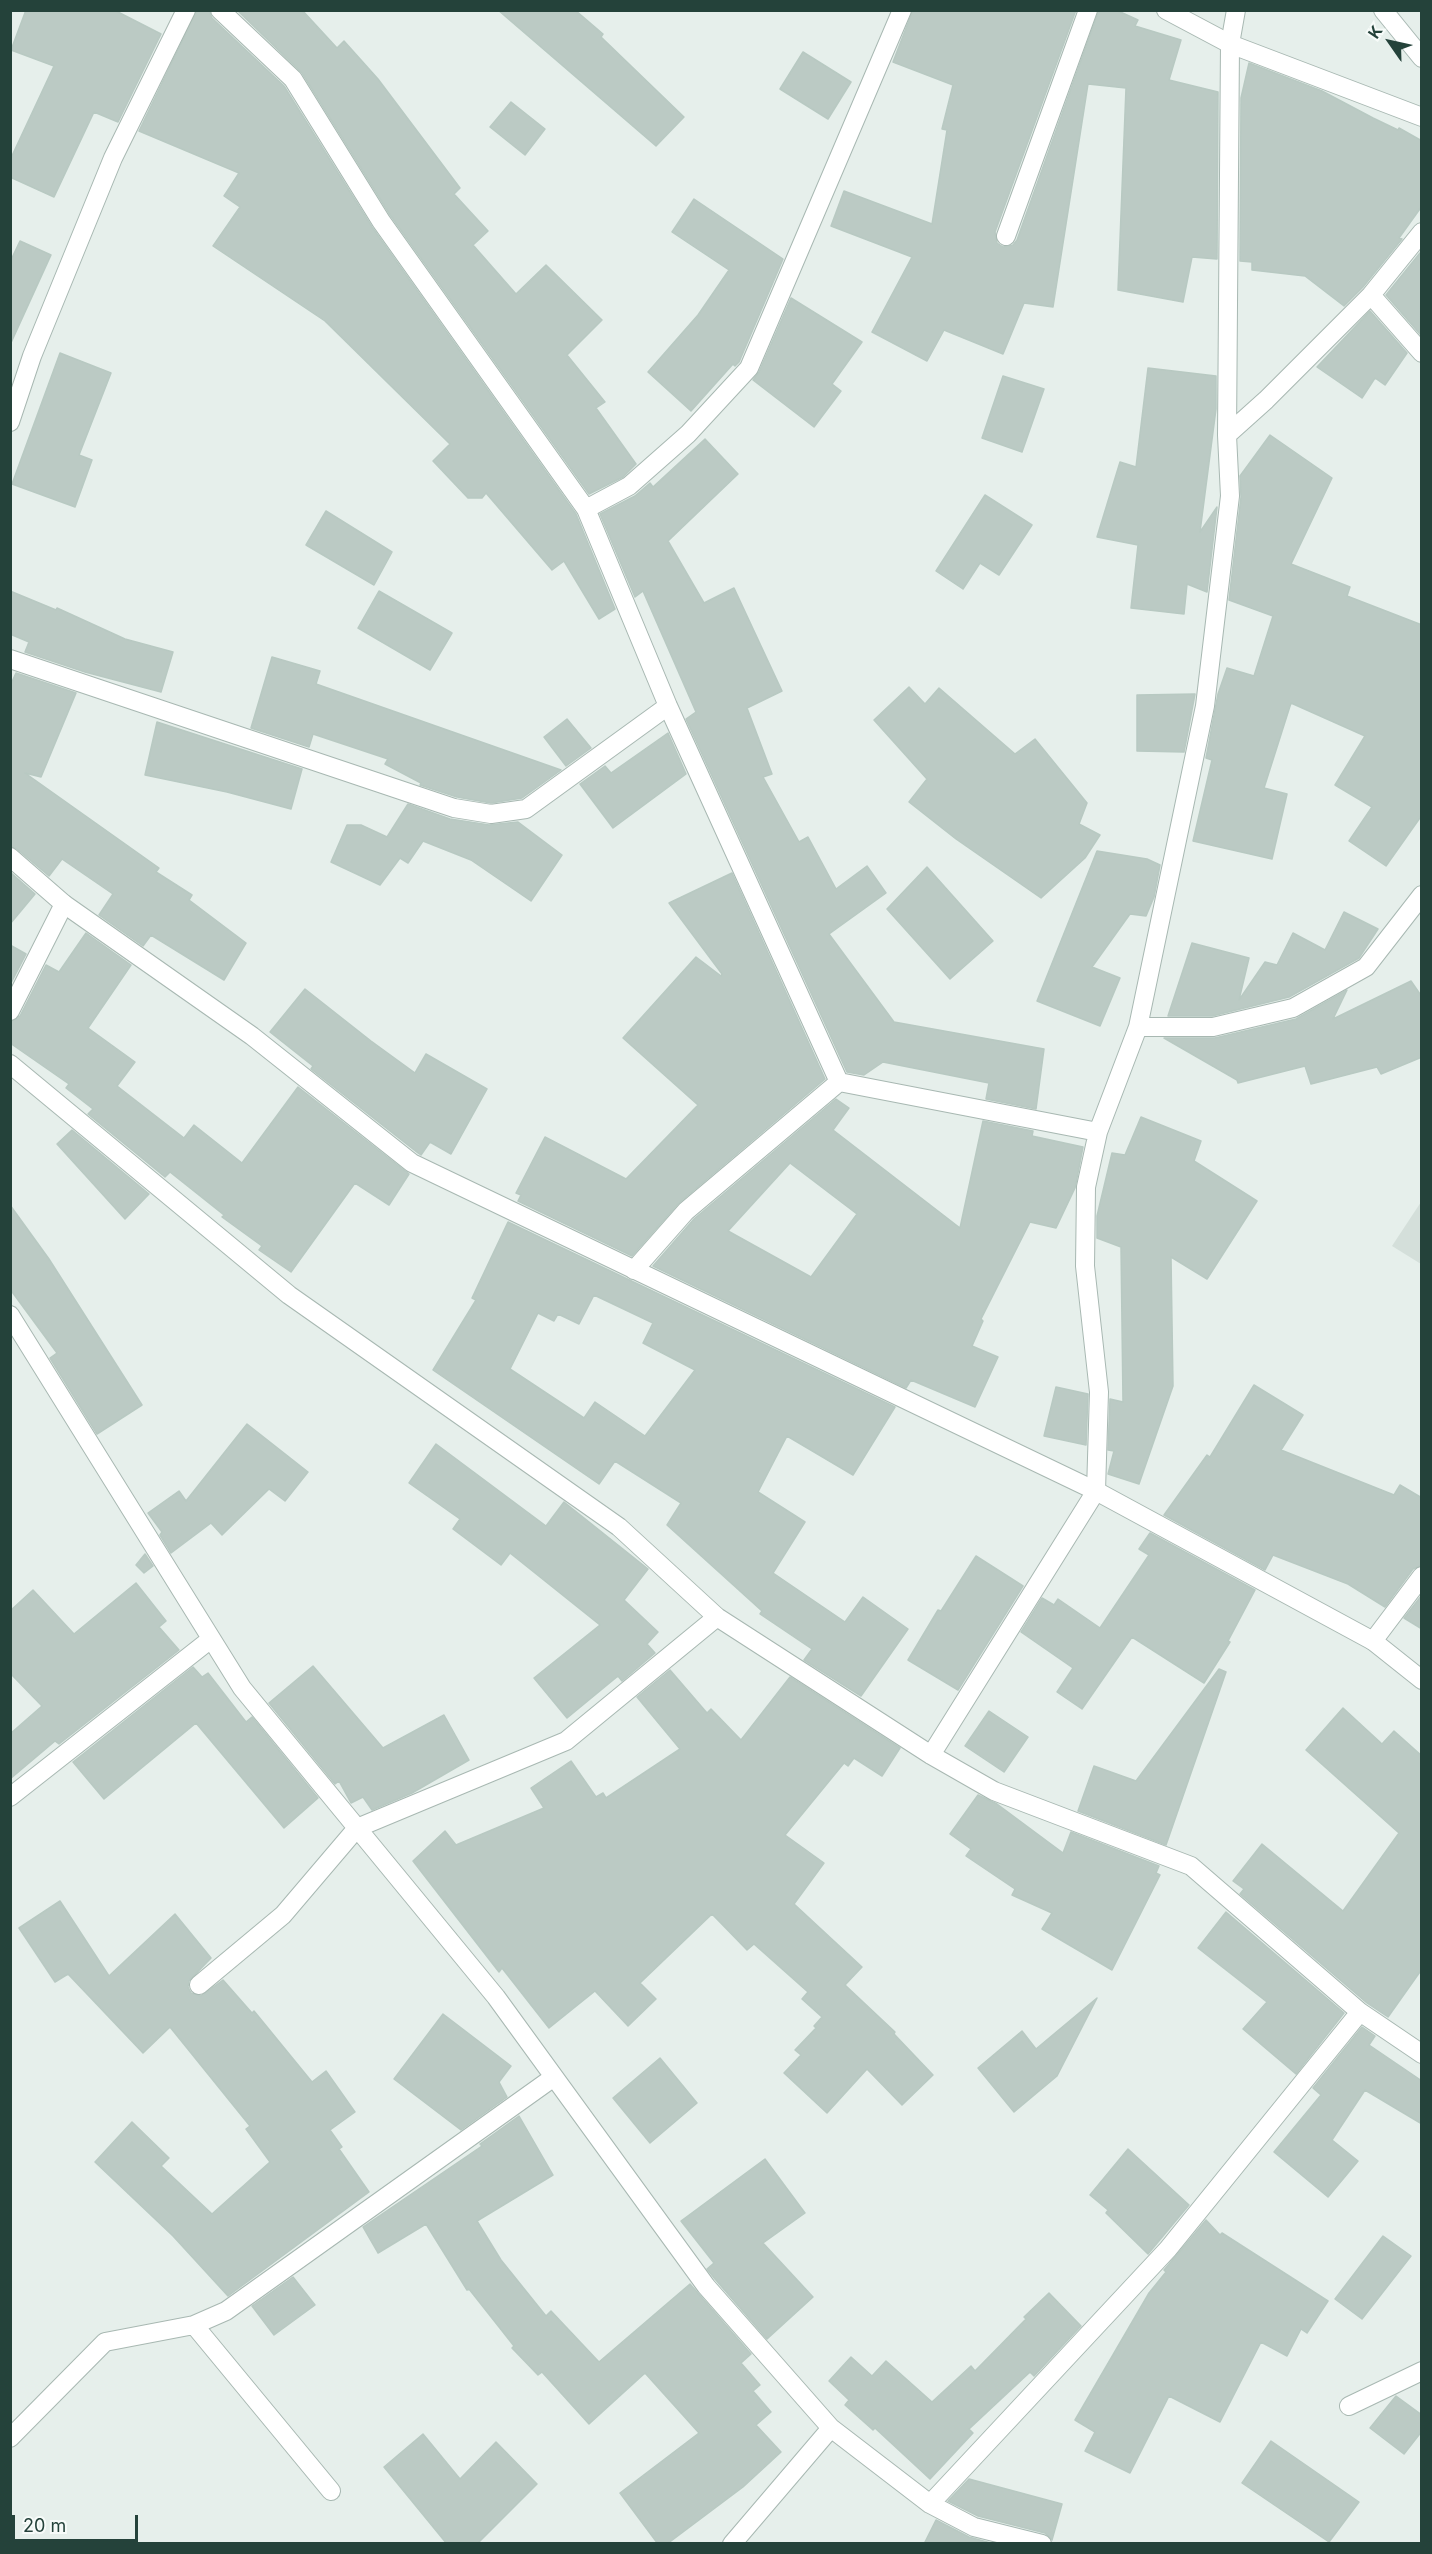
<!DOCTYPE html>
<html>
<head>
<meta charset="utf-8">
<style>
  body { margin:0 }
  #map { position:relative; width:1432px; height:2554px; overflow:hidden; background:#e6efeb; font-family:Inter,sans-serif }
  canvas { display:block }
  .frame { position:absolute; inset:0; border:12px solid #24423a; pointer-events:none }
  .north { position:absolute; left:1360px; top:12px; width:60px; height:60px; -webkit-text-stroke:4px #f7fbf9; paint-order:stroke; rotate:304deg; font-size:16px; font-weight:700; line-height:24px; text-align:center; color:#24423a }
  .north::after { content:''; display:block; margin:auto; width:21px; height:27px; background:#24423a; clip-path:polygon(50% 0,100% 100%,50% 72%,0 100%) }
  .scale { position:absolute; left:12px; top:2515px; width:126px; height:27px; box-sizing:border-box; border:3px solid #24423a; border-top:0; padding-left:8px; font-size:18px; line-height:21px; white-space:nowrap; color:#24423a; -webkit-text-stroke:4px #f7fbf9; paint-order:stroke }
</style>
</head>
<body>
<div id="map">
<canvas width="1432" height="2554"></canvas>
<div class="frame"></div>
<div class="north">K</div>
<div class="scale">20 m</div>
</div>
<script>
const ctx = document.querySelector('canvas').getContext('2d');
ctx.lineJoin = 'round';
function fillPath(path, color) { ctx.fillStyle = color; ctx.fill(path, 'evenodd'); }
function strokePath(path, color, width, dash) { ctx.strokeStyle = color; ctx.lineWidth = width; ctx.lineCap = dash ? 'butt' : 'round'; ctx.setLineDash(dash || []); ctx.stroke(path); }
fillPath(new Path2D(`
  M1421,1202V1264L1392,1246Z`), '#d4dfda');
const building = new Path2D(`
  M26,10H114L161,34L118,122L94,112L54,197L10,177V160L54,66L11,50Z
  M197,10H209L212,18L284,86L372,227L576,514L615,609L599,619L564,561L552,570L486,493L482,498H468L433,461L450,444L325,321L213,246L240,207L224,196L239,173L139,131Z
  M237,10H302L337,48L344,41L378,79L460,188L454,194L488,231L473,245L516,294L546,265L602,320L567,355L605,402L596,408L636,464L623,477L589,494L390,215L302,73Z
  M498,10H575L603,34L601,37L684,117L656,146Z
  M913,10H1076L995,232L997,243L1003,247L1013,245L1017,240L1099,10H1116L1138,20L1135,26L1181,40L1169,80L1218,92L1217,259L1192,257L1183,302L1118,290L1126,88L1088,84L1053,307L1024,303L1003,354L944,330L927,361L872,332L912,257L831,226L844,191L932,224L947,130L942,129L953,85L893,62Z
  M803,52L851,82L828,119L780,89Z
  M1249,63L1322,91L1373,118L1398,130L1399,128L1422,141V206L1399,238L1402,239L1363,287L1344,306L1305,276L1252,270V262L1240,261L1241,98Z
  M511,102L545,129L525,155L490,127Z
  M694,199L783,259L739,362L735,366L733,364L691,411L648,372L698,315L729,270L672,232Z
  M20,241L51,255L10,345V262Z
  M1420,253L1422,254L1420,334L1386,295Z
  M791,298L862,342L832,384L841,391L814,427L753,380L759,372Z
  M1370,311L1407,353L1385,385L1375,378L1362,398L1317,367Z
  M60,353L111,373L79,455L92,460L75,507L12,484Z
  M1148,368L1216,376V409L1200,532L1217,507L1207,592L1187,584L1184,614L1131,608L1138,545L1097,537L1120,462L1136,467Z
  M1003,376L1044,389L1022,452L982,438Z
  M1270,435L1332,478L1291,564L1350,587L1347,596L1422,625V815L1386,866L1349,841L1372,807L1335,785L1365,736L1291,703L1264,788L1287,794L1272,859L1193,841L1212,760L1206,758L1218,694L1227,668L1254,676L1273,616L1229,600L1241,497L1240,476Z
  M705,439L738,474L668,541L704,603L734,588L782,691L747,708L772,774L763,777L799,842L808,837L836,889L867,866L886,893L829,934L894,1022L1044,1049L1036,1109L986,1099L989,1083L883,1062L864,1075L847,1072L686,719L696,712L643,591L635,597L600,514L635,496L650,483L653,487Z
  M985,495L1032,525L999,575L980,563L963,589L936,571Z
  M326,511L392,552L374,585L306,545Z
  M10,591L56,610L57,608L125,639L173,652L161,692L85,672L25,652L29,642L10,634Z
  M379,591L452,633L430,670L358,628Z
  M272,657L320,671L316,684L561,770L522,798L491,803L457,797L420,785L421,783L385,764L388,759L313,734L309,747L251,728Z
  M16,673L76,693L41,777L25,773L159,868L156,872L192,895L189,900L246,943L224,980L151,935L143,946L99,915L113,894L62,859L49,876L17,849L10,846V686Z
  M909,687L925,704L939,688L1015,754L1035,739L1087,803L1079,824L1100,835L1085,858L1041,898L956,839L909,802L927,779L874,720Z
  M1195,694L1184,752L1137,751V695Z
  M567,719L591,748L566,766L544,737Z
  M157,722L302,769L291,809L227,792L145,775Z
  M668,733L686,774L613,828L580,784L605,766L611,773Z
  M408,804L450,819L489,825L518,822L562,855L531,901L471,860L423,841L408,863L400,858L380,885L331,862L347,825H361L387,837Z
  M1097,851L1147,859L1160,865L1154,897L1146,916L1130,914L1092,967L1120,978L1100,1026L1037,1001Z
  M927,867L993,941L950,979L887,909Z
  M10,872L35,894L10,924Z
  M732,873L825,1079L679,1203L632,1256L518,1201L521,1195L516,1193L545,1137L626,1179L698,1105L623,1038L696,957L721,976L722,974L669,903Z
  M1344,912L1378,929L1359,958L1289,997L1212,1016H1168L1192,943L1249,958L1239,1000L1265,962L1277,965L1293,933L1325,950Z
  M86,933L131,965L88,1028L135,1062L117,1086L184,1138L194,1125L242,1163L298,1087L409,1174L389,1205L355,1183L291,1272L259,1250L262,1246L222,1217L224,1215L170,1172L165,1177L88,1114L93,1109L66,1088L69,1084L10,1043V1022L20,1016L46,965L59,972Z
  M10,945L26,954L10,985Z
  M1411,981L1422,997V1057L1381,1074L1377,1067L1311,1084L1305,1066L1238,1083L1237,1080L1164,1038H1215L1296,1019L1347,990L1333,1019Z
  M305,989L371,1041L415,1073L426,1054L487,1089L451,1154L430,1142L421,1155L418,1153L311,1069L313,1066L270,1032Z
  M836,1099L849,1108L833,1130L960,1228L983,1121L1033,1131L1032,1136L1083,1147L1075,1188L1056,1228L1030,1222L981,1319L983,1321L972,1346L998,1357L975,1407L911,1380L906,1388L653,1266L694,1219ZM790,1163L857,1214L811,1277L728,1231Z
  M1141,1117L1201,1141L1194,1161L1257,1201L1207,1279L1171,1257L1173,1386L1139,1484L1108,1474L1114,1451L1108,1450L1110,1399L1123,1402L1121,1247L1097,1238V1216L1112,1153L1125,1155Z
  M72,1130L149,1194L125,1219L57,1144Z
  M10,1205L49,1259L142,1405L97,1434L50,1358L57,1353L10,1289Z
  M508,1222L895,1407L853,1475L787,1436L758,1492L805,1522L773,1573L845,1622L863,1597L908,1629L861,1696L804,1660L812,1649L760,1614L762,1611L667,1525L681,1503L615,1461L599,1484L433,1370L476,1300L472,1298ZM594,1295L653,1323L643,1343L695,1370L645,1436L595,1402L584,1418L510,1369L538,1313L554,1321L558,1314L579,1324Z
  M1254,1385L1303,1415L1281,1450L1394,1495L1400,1485L1422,1498V1565L1413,1569L1385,1607L1348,1584L1273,1555L1265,1570L1164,1515L1207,1455L1210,1457Z
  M1056,1387L1088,1394L1086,1445L1044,1436Z
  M247,1424L308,1472L285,1501L269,1489L222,1535L211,1523L171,1553L160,1535L162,1532L148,1513L179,1491L186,1501Z
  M436,1444L546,1526L564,1502L648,1569L624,1600L658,1632L647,1644L655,1653L622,1681L618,1676L567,1718L534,1678L600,1625L510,1553L501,1565L453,1529L460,1519L409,1483Z
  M1150,1533L1255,1590L1228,1641L1230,1642L1204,1683L1132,1637L1082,1709L1057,1692L1073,1668L1021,1632L1042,1598L1054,1605L1058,1599L1100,1628L1149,1555L1139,1549Z
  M145,1554L153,1566L144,1573L136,1565Z
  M976,1556L1023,1586L958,1690L908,1660L938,1610L941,1611Z
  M136,1583L166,1621L159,1627L179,1650L59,1744L55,1741L10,1779V1734L42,1706L10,1673V1611L33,1590L74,1634Z
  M1422,1595V1629L1404,1618Z
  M313,1666L383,1748L444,1715L469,1760L412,1793L372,1810L363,1797L351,1803L339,1781L335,1784L269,1703Z
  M193,1667L202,1677L208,1673L246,1722L252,1717L318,1798L284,1828L196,1723L104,1799L73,1762Z
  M1219,1669L1226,1672L1166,1845L1078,1811L1094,1766L1136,1781Z
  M670,1670L707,1713L711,1709L741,1740L790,1677L900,1748L882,1776L854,1758L848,1766L844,1763L785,1835L824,1863L794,1904L862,1967L845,1985L895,2032L894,2034L933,2075L902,2105L867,2069L827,2113L784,2073L801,2055L795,2050L816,2028L814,2026L822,2017L802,1999L808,1992L754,1944L747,1950L712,1914L640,1983L656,1999L628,2026L595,1991L549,2028L502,1968L499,1972L413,1861L445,1831L456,1845L544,1808L531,1788L571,1761L596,1797L603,1793L606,1798L680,1749L637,1697Z
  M1343,1708L1382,1744L1394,1731L1422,1756V1969L1388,2017L1367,2003L1240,1894L1244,1889L1233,1881L1262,1844L1343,1911L1399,1833L1306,1750Z
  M989,1711L1028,1737L1004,1772L965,1746Z
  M978,1795L997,1804L1063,1853L1071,1832L1159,1866L1156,1873L1160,1875L1112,1970L1042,1929L1052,1913L1012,1895L1015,1889L966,1856L971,1849L950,1834Z
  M60,1901L109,1976L175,1914L211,1958L189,1981L188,1987L191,1993L201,1996L223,1980L252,2013L254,2011L312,2082L326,2071L355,2112L330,2130L342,2147L339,2149L369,2192L228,2296L173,2236L95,2162L132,2122L169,2158L161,2166L212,2214L270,2162L246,2129L250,2126L170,2027L143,2053L68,1974L55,1982L19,1928Z
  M1226,1912L1344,2013L1296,2074L1243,2029L1267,2002L1198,1948Z
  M1097,1998L1057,2076L1014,2112L978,2068L1022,2031L1036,2049Z
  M443,2014L511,2066L499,2082L507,2097L461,2130L394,2079Z
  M1362,2027L1375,2036L1369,2045L1422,2081V2124L1365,2090L1332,2140L1358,2161L1328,2197L1274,2152L1321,2095L1313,2088Z
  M660,2058L697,2103L650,2143L613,2098Z
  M519,2116L553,2175L477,2221L501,2260L546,2316L551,2311L599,2362L690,2284L751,2354L741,2363L760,2385L753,2391L771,2412L756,2425L781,2452L743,2487L667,2544H658L620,2493L699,2433L645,2373L589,2424L542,2372L538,2375L512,2348L514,2346L469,2289L467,2290L426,2224L378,2253L363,2227L482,2146L480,2144Z
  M1128,2149L1189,2205L1148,2254L1106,2213L1108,2210L1090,2195Z
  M765,2159L805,2213L763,2243L813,2297L767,2339L715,2279L707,2269L714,2263L681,2221Z
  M1206,2220L1220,2235L1222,2233L1328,2301L1307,2333L1301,2329L1287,2356L1261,2342L1220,2422L1169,2396L1130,2473L1085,2451L1095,2432L1075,2420L1149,2293L1166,2272L1164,2270Z
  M1383,2236L1411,2256L1362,2319L1335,2299Z
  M293,2277L315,2305L274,2335L252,2306Z
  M1049,2293L1081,2326L1034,2376L1030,2372L969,2429L973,2433L930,2479L875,2428L873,2430L845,2405L849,2400L829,2381L851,2357L872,2376L886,2361L932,2402L971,2366L975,2371L1026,2319L1024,2317Z
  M1396,2396L1422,2415V2431L1404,2454L1370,2428Z
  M423,2434L460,2479L496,2442L537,2484L477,2544H447L384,2467Z
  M1271,2441L1359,2502L1329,2542L1242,2483Z
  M969,2479L1062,2504L1052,2540L1045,2533L978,2516L948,2501Z
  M936,2520L969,2537L994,2544H924Z`);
fillPath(building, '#bbcac4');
strokePath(building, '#b8c9c2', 1.5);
const service = new Path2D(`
  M1349,2406L1422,2371`);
const minor = new Path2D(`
  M220,10L293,79L381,221L586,509L668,706L839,1082
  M1006,236L1088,10
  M1371,295L1422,353
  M10,422L32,356L113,158L186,10
  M1227,435L1266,400L1371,295L1422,232
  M586,509L629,486L688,434L749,368L902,10
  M10,659L454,808L491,814L526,809L668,706
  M10,1011L64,904
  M1138,1027H1213L1293,1008L1366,967L1422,895
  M10,1064L289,1295L619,1527L717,1617L931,1755L994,1791L1191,1866L1360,2012L1168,2249L930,2504
  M839,1082L1098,1132
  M634,1270L686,1211L839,1082
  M10,1315L242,1688L496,1997L706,2286L831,2428L930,2504L974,2527L1042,2544
  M1373,1641L1422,1576
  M931,1755L1096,1491L1099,1392L1085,1266L1086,1187L1098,1132L1138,1027L1205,706L1230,496L1227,435L1230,44L1236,10
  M10,1797L211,1639
  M199,1985L283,1915L357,1828L566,1741L717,1617
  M1360,2012L1422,2054
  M194,2325L331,2491
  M10,2438L105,2342L194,2325L226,2311L554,2077
  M732,2544L831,2428`);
const tertiary = new Path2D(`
  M1166,10L1230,44L1422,117
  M1383,10L1422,58
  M10,857L64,904L252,1036L412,1163L1096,1491L1373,1641L1422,1680`);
strokePath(service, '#a8b8b2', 20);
strokePath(minor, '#a8b8b2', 20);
strokePath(tertiary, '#a8b8b2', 20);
strokePath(service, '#fff', 18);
strokePath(minor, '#fff', 18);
strokePath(tertiary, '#fff', 18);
</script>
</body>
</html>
